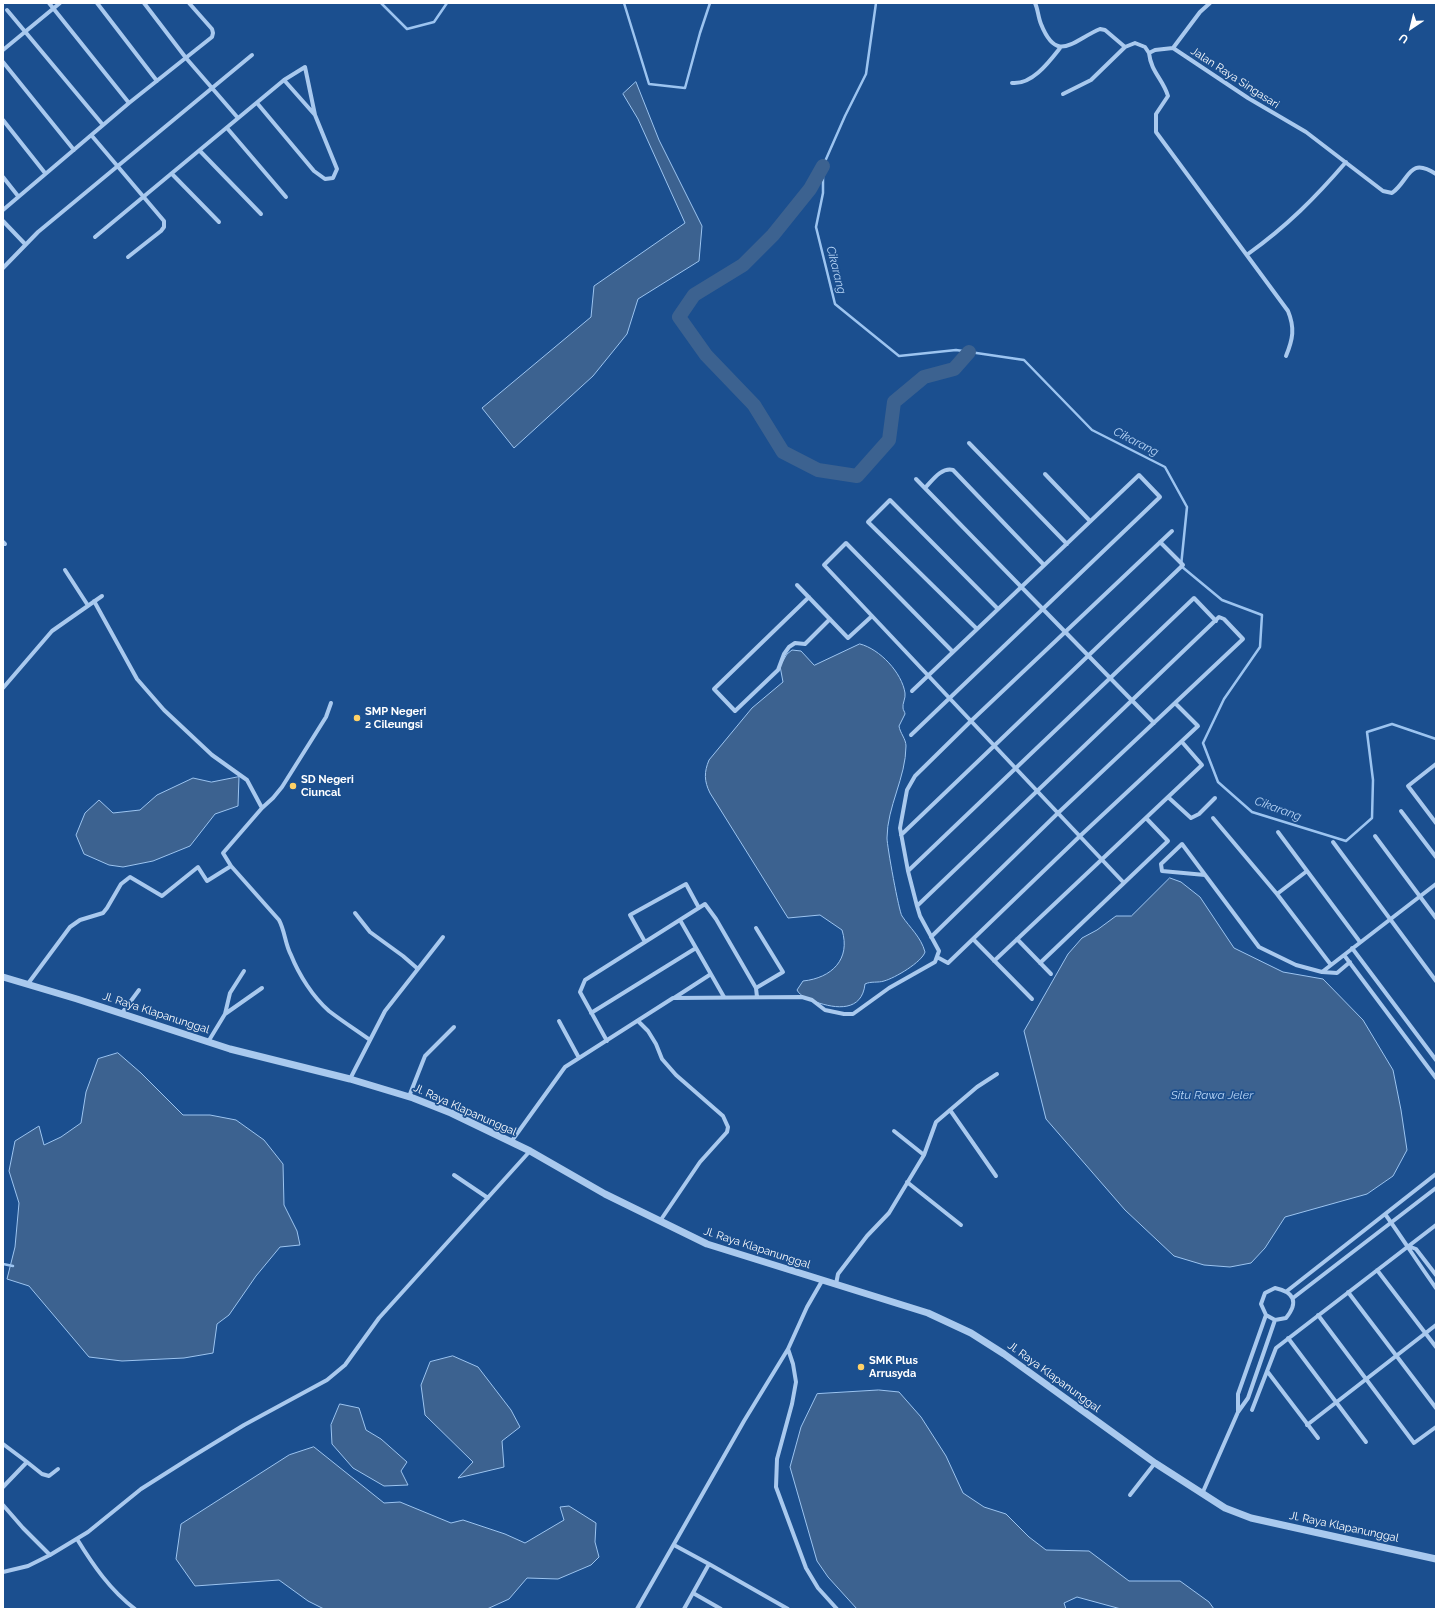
<!DOCTYPE html>
<html>
<head>
<meta charset="utf-8">
<style>
  body { margin:0 }
  #map { position:relative; width:1439px; height:1612px; overflow:hidden; background:#1b4f8f; font-family:Raleway,sans-serif }
  canvas { display:block }
  .frame { position:absolute; inset:0; border:4px solid #fff; pointer-events:none }
  .north { position:absolute; left:1391px; top:8px; width:40px; height:40px; -webkit-text-stroke:3px #1b4f8f; paint-order:stroke; rotate:215deg; font-size:11px; font-weight:700; line-height:16px; text-align:center; color:#fff }
  .north::after { content:''; display:block; margin:auto; width:14px; height:18px; background:#fff; clip-path:polygon(50% 0,100% 100%,50% 72%,0 100%) }
</style>
</head>
<body>
<div id="map">
<canvas width="1439" height="1612"></canvas>
<div class="frame"></div>
<div class="north">U</div>
</div>
<script>
const ctx = document.querySelector('canvas').getContext('2d');
ctx.lineJoin = 'round';
function fillPath(path, color) { ctx.fillStyle = color; ctx.fill(path, 'evenodd'); }
function strokePath(path, color, width, dash) { ctx.strokeStyle = color; ctx.lineWidth = width; ctx.lineCap = dash ? 'butt' : 'round'; ctx.setLineDash(dash || []); ctx.stroke(path); }
function write(font, color, halo, rows, align = 'center') {
  ctx.font = font + ' Raleway,sans-serif'; ctx.lineWidth = 3.5; ctx.setLineDash([]); ctx.textBaseline = 'middle'; ctx.strokeStyle = halo; ctx.fillStyle = color; for (const [text, x, y, turn = 0] of rows) {
    ctx.save(); ctx.translate(x, y); ctx.rotate((+turn || 0) * Math.PI / 180); ctx.textAlign = isNaN(turn) ? turn : align; if (halo) ctx.strokeText(text, 0, 0); ctx.fillText(text, 0, 0); ctx.restore();
  }
}
const water = new Path2D(`
  M636,82L659,140L702,226L699,261L638,299L627,334L593,376L514,448L482,408L591,317L594,286L685,223L638,119L623,94Z
  M860,644C880,649 902,673 905,693C906,698 902,704 903,708C903,710 905,712 905,714L899,726C900,733 906,739 906,746C906,777 887,807 887,838C887,846 899,912 902,916C910,928 921,937 925,952C922,962 895,978 884,981C878,983 871,981 865,984C862,1012 836,1009 816,1002C809,1000 800,996 797,990L803,981C832,978 851,959 842,930L820,915L788,918L710,793C704,781 704,772 709,760L752,708L783,682L780,666L787,654L792,650L801,651L814,665Z
  M239,777L238,806L215,814L190,846L153,861L123,867L109,865L84,854L76,835L85,813L99,800L113,813L140,810L157,795L193,778L211,782Z
  M1170,878L1181,882L1200,897L1234,948L1283,972L1323,979L1363,1020L1393,1070L1401,1110L1407,1150L1393,1176L1367,1194L1285,1217L1265,1248L1251,1263L1230,1267L1204,1265L1174,1256L1125,1210L1046,1119L1024,1031L1068,954L1082,938L1097,930L1116,916H1131Z
  M118,1053L141,1073L183,1115H210L236,1120L264,1140L283,1164L284,1205L297,1231L300,1245L280,1247L256,1276L229,1315L217,1324L213,1353L184,1358L122,1361L89,1357L29,1286L7,1279L15,1247L19,1203L9,1171L15,1141L39,1126L44,1145L61,1137L81,1123L86,1092L98,1059Z
  M453,1356L478,1367L511,1410L520,1427L502,1441L504,1467L458,1478L473,1462L425,1415L421,1385L430,1362Z
  M879,1390L899,1392L921,1417L946,1456L963,1493L984,1507L1006,1514L1029,1537L1046,1550L1089,1551L1129,1581H1180L1209,1602L1214,1609H1121L1077,1597L1064,1603L1066,1609H857L828,1577L817,1561L790,1467L801,1427L817,1394Z
  M340,1404L359,1408L366,1430L381,1439L407,1462L401,1471L408,1485L384,1486L353,1468L332,1444L331,1425Z
  M314,1447L384,1503L400,1502L451,1523L463,1520L505,1534L525,1543L564,1520L560,1507L569,1506L596,1523L595,1542L599,1557L591,1565L558,1579L527,1578L509,1599L487,1609H324L308,1601L279,1580L195,1586L176,1559L181,1524L289,1455Z`);
fillPath(water, '#3c6290');
strokePath(water, '#9cc4f0', 1);
strokePath(new Path2D(`
  M381,3L407,29L434,22L447,3
  M624,3L649,84L685,88L700,33L710,3
  M876,3L866,74L845,116L823,166V193L816,227L835,304L899,356L956,350L1024,360L1092,430L1165,467L1187,507L1181,566L1222,600L1262,615L1260,647L1224,699L1203,743L1218,782L1252,812L1346,841L1372,818L1373,780L1367,732L1392,724L1436,739
  M3,1264L13,1266`), '#9cc4f0', 2.5);
strokePath(new Path2D(`
  M823,166L810,189L773,235L743,265L694,295L679,317L706,355L754,405L783,452L818,470L857,476L889,440L894,402L924,377L954,369L969,352`), '#3c6290', 14);
strokePath(new Path2D(`
  M49,3L129,103
  M97,3L157,81
  M144,3L186,58L238,118
  M1035,3C1038,9 1038,17 1041,24C1057,64 1072,41 1100,29L1105,30L1125,47L1135,43L1145,47L1149,53L1155,50L1173,48L1248,98L1306,132L1383,191L1392,193C1410,180 1408,156 1436,174
  M7,10L103,125
  M1173,48L1200,12L1210,3
  M3,50L60,3
  M1149,53C1151,72 1163,79 1168,96L1156,114V132L1288,311C1295,328 1293,339 1286,356
  M3,62L74,150
  M1012,83C1032,85 1049,62 1060,48
  M1063,94L1091,80L1125,47
  M257,103L314,171L325,179L333,178L337,169L315,115L284,80
  M3,120L45,173
  M227,128L286,197
  M92,136L164,221V227L161,231L128,257
  M200,151L261,214
  M172,174L219,222
  M3,177L18,196
  M3,210L129,103L212,37L213,33L212,29L189,3
  M3,221L25,244
  M95,237L284,80L305,67L315,115
  M1248,254C1287,226 1315,198 1346,162
  M3,268L38,232L252,55
  M969,443L1067,544
  M1045,474L1090,521
  M916,479L1154,723
  M925,488C932,481 941,467 953,470L1044,565
  M3,542L5,544
  M65,570L87,604
  M797,585L848,638L872,616
  M809,597L714,689L735,711L778,670L784,654L789,647L795,643L805,644L830,619
  M94,601L137,679L164,710L212,755L247,780L262,808
  M977,629L868,522L890,500L998,609
  M3,688L52,631L102,596
  M331,703L326,717L282,787L273,798L262,808L223,853L231,866L279,920C285,931 285,944 291,955C299,975 313,997 329,1011C342,1021 356,1030 370,1040
  M911,735L1160,497L1139,475L912,691
  M1436,764L1408,786L1436,823
  M1168,797L1191,818L1199,814L1215,798
  M1401,811L1436,857
  M1213,818L1277,894L1331,965
  M1278,832L1360,942
  M901,835L1183,565L1160,542
  M1375,836L1436,918
  M1333,842L1436,981
  M908,871L1194,598L1216,621
  M1205,875L1162,871L1161,864L1182,844L1259,947L1296,965L1322,972L1436,884
  M1124,883L971,721L1172,531
  M1277,894L1307,871
  M917,906L1219,617L1224,619L1243,639L1058,813L931,937
  M355,913L370,932L403,956L418,969
  M680,920L724,997
  M756,928L783,972L756,988
  M973,939L1032,999
  M1017,939L1051,974
  M645,942L630,915L686,884L699,908
  M1352,948L1436,1060
  M1344,955L1436,1078
  M937,957L948,963L1080,836L1198,726L1175,703
  M994,961L1202,765L1182,742
  M1040,963L1168,841L1146,818
  M1322,972L1337,973L1350,962
  M27,985L70,927L80,920L103,913L107,908L121,884L130,877L162,896L198,867L207,881L231,866
  M674,998L711,974
  M122,1013L139,990
  M591,1013L696,948
  M225,1014L262,988
  M559,1021L579,1058
  M638,1021L648,1031L656,1044L662,1059L676,1075L723,1116L728,1127L727,1132L700,1162L660,1221
  M607,1041L580,992L585,980L705,904L716,919L756,988L757,997
  M208,1042L225,1014L230,993L244,971
  M350,1079L385,1011L443,937
  M413,1098L410,1094L425,1056L454,1027
  M950,1110L996,1176
  M894,1131L924,1155
  M511,1142L565,1067L673,998L802,997L812,1000L825,1010L844,1014H853L889,988L935,962L939,951L920,916L917,906L908,871L900,828L907,790L915,776L971,721L824,565L846,543L953,652
  M454,1175L488,1198
  M907,1182L961,1225
  M1385,1214C1403,1239 1418,1263 1436,1288
  M1408,1246L1416,1249L1436,1275
  M1377,1270L1436,1347
  M836,1284L838,1274L867,1236L889,1213L924,1155L936,1122L977,1087L997,1074
  M1287,1291L1436,1174
  M1348,1292L1436,1408
  M1293,1298L1436,1188
  M1318,1315L1414,1443L1436,1427
  M1288,1338L1366,1442
  M788,1349L793,1364L796,1382L792,1404L777,1459L776,1487L806,1568L818,1588L837,1609
  M1267,1371L1318,1438
  M1252,1410L1276,1348L1436,1225
  M1238,1412V1394L1266,1315L1261,1304L1265,1293L1275,1288C1294,1292 1299,1302 1286,1318L1275,1320L1266,1315
  M1307,1425L1436,1325
  M3,1444L27,1462
  M3,1487L27,1462L42,1474L49,1476L58,1469
  M1202,1494L1238,1412L1248,1398L1275,1320
  M1130,1495L1155,1463
  M3,1505L23,1528L50,1555
  M77,1539C93,1565 110,1590 135,1609
  M674,1545L709,1564
  M3,1572L28,1566L50,1555L88,1532L141,1489L190,1458L244,1425L327,1380L345,1365L379,1318L530,1151
  M693,1593L721,1609
  M637,1609L744,1421L788,1349L807,1307L822,1281
  M684,1609L709,1564L788,1609`), '#a9c9ee', 4);
strokePath(new Path2D(`
  M3,977L77,999L230,1049L350,1079L413,1098L451,1113L530,1151L605,1194L707,1244L928,1313L971,1333L1004,1354L1155,1463L1225,1508L1251,1518L1287,1526L1436,1559`), '#a9c9ee', 7);
for (const [x, y, r, color] of [
  [357,718,4,"#ffd166"],
  [293,786,4,"#ffd166"],
  [861,1367,4,"#ffd166"]
]) { const dot = new Path2D(); dot.arc(x, y, r, 0, 2 * Math.PI); ctx.fillStyle = color; ctx.fill(dot); strokePath(dot, '#1b4f8f', 1.5); }
write('11px', '#fff', '#1b4f8f', [
  ["Jalan Raya Singasari",1235,78,33],
  ["Jl. Raya Klapanunggal",156,1013,18],
  ["Jl. Raya Klapanunggal",465,1110,24],
  ["Jl. Raya Klapanunggal",757,1248,18],
  ["Jl. Raya Klapanunggal",1054,1377,36],
  ["Jl. Raya Klapanunggal",1344,1527,12]
]);
write('bold 11px', '#fff', '#1b4f8f', [
  ["SMP Negeri",365,712],
  ["2 Cileungsi",365,725],
  ["SD Negeri",301,780],
  ["Ciuncal",301,793],
  ["SMK Plus",869,1361],
  ["Arrusyda",869,1374]
], 'left');
write('italic 12px', '#b5d3f5', '#1b4f8f', [
  ["Cikarang",836,270,76],
  ["Cikarang",1136,442,27],
  ["Cikarang",1278,809,20],
  ["Situ Rawa Jeler",1212,1095]
]);
</script>
</body>
</html>
